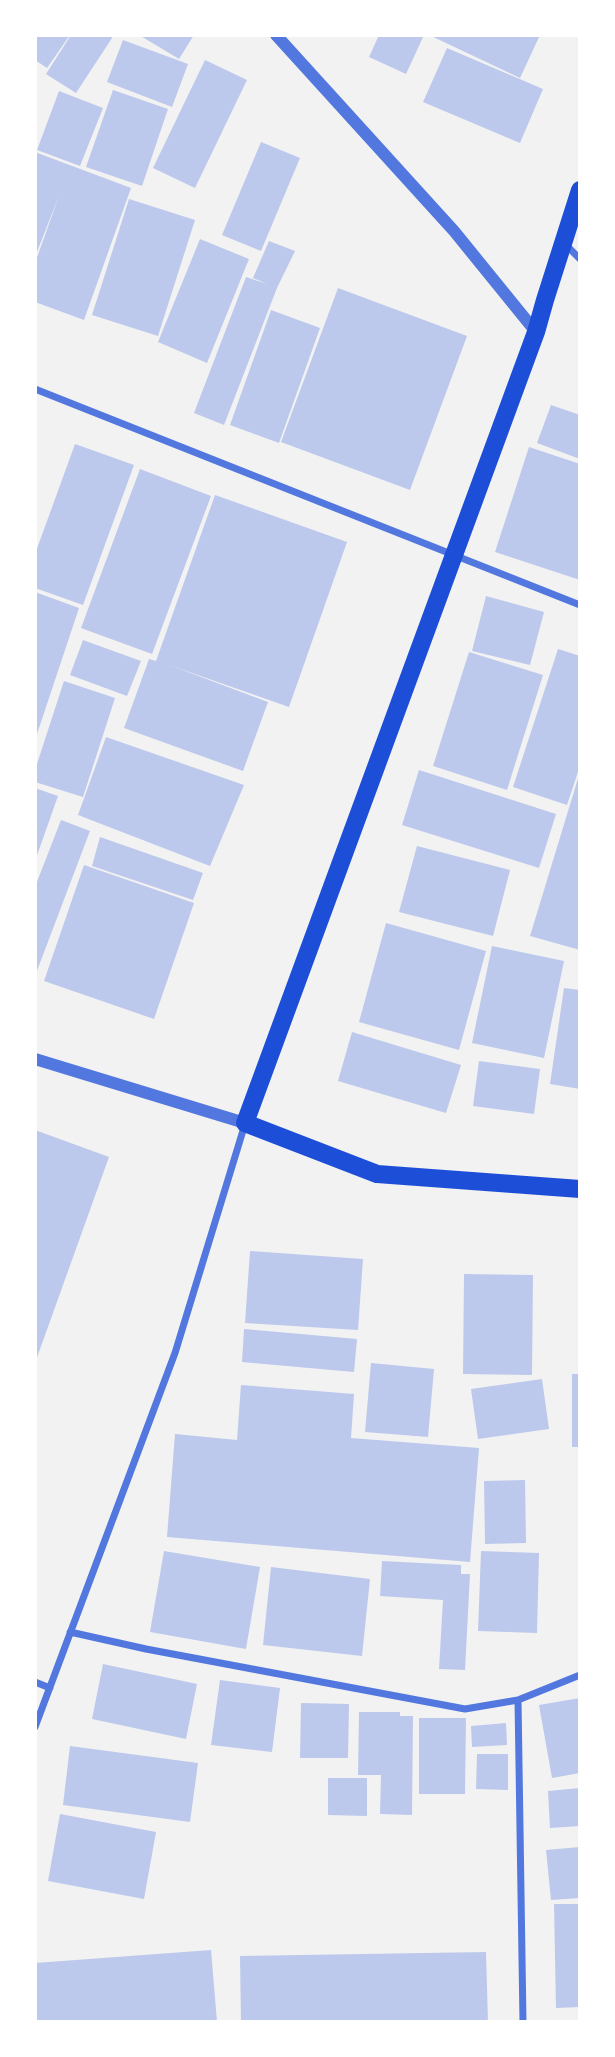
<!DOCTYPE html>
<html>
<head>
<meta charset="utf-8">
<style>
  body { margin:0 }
  #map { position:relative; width:615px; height:2057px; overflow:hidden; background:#f2f2f2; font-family:"PT Sans Narrow",sans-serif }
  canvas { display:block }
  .frame { position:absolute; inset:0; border:37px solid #fff; pointer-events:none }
</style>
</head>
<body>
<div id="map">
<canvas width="615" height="2057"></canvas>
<div class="frame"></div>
</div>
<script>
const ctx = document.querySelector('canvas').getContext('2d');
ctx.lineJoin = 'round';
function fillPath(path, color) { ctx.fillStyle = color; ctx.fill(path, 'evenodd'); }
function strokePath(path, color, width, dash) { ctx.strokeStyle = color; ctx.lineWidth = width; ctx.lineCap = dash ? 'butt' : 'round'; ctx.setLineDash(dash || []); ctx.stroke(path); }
fillPath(new Path2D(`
  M35,35H70L47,68L35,60Z
  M71,35H114L76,93L46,74Z
  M139,35H194L179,59Z
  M379,35H424L406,74L369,57Z
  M429,35H540L520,78Z
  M123,40L188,64L172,107L107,82Z
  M447,48L543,89L520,143L423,102Z
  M205,60L247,80L195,188L153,168Z
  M113,90L168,109L142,186L86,167Z
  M59,91L103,108L80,166L37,150Z
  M261,142L300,158L261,251L222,235Z
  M35,152L131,188L84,320L35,302V263L59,196L35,257Z
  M129,199L195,220L158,336L92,315Z
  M200,239L249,259L207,363L158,342Z
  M269,241L295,251L277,288L224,425L194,413L246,277L267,284L253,278Z
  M338,288L467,336L410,490L281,442Z
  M271,310L320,328L279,443L230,425Z
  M551,405L580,415V459L537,443Z
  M75,444L134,465L83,605L35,588V554Z
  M529,447L580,464V580L495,552Z
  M140,469L211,496L152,654L81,628Z
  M215,495L347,542L289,707L169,665L268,702L243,771L124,728L149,659L156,661Z
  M35,592L79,608L37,734H35Z
  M486,596L544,612L530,665L472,651Z
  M83,640L141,661L127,696L70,675Z
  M558,649L580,656V766L567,805L513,787Z
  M469,652L543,675L507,790L433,766Z
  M64,681L115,698L83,797L35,782V770Z
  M106,737L244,785L210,866L78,815Z
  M419,770L556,814L539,868L402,825Z
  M579,775H580V950L530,936Z
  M35,788L58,796L35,861Z
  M61,820L90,831L35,976V887Z
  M100,837L203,873L193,900L92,866Z
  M417,846L510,870L493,936L399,912Z
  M84,865L194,903L154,1019L44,981Z
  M386,923L486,951L459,1050L359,1022Z
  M492,946L564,961L544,1058L472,1043Z
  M564,988L580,990V1089L550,1084Z
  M352,1032L461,1065L446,1113L338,1081Z
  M479,1061L540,1069L534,1114L473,1106Z
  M35,1130L109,1157L35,1363Z
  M250,1251L363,1259L358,1330L245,1323Z
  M464,1274L533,1275L532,1375L463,1374Z
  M244,1329L357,1339L354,1372L242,1362Z
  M371,1363L434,1369L428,1437L365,1432Z
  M572,1374H580V1447H572Z
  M542,1379L549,1429L478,1439L471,1389Z
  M241,1385L354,1394L351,1438L479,1448L470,1562L167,1537L175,1434L237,1440Z
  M525,1480L526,1543L485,1544L484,1481Z
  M164,1551L260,1567L246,1649L150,1632Z
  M481,1551L539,1553L537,1633L478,1631Z
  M382,1561L461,1565V1574H470L465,1670L439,1669L443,1600L380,1596Z
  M271,1567L370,1579L362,1656L263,1645Z
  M103,1664L197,1684L186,1739L92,1719Z
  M220,1680L280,1688L272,1752L211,1745Z
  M580,1698V1773L552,1778L539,1705Z
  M301,1703L349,1704L348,1758H300Z
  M359,1712H400V1716H413L412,1815L380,1814L381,1775H358Z
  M419,1718H466L465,1794H419Z
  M506,1723L507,1745L472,1747L471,1726Z
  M70,1746L198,1763L190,1822L63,1805Z
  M477,1754H508V1790L476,1789Z
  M328,1778H367V1816L328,1815Z
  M580,1788V1826L550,1828L548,1791Z
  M60,1814L156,1832L144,1899L48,1881Z
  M580,1847V1898L551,1900L546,1850Z
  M554,1904H580V2007L556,2008Z
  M211,1950L217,2022H35V1963Z
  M486,1952L488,2022H241L240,1956Z`), '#bdc9ec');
strokePath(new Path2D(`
  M565,244L580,259
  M35,389L580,605
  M70,1632L146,1649L465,1709L518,1700L580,1675
  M35,1682L50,1688
  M518,1700L523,2022
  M35,1727L175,1353L245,1124`), '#5277de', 7);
strokePath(new Path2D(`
  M276,35L454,231L536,332
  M35,1059L245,1123`), '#5277de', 12);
strokePath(new Path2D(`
  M580,190L545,300L536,332L245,1123L377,1174L580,1189`), '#1d4ed8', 18);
</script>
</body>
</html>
